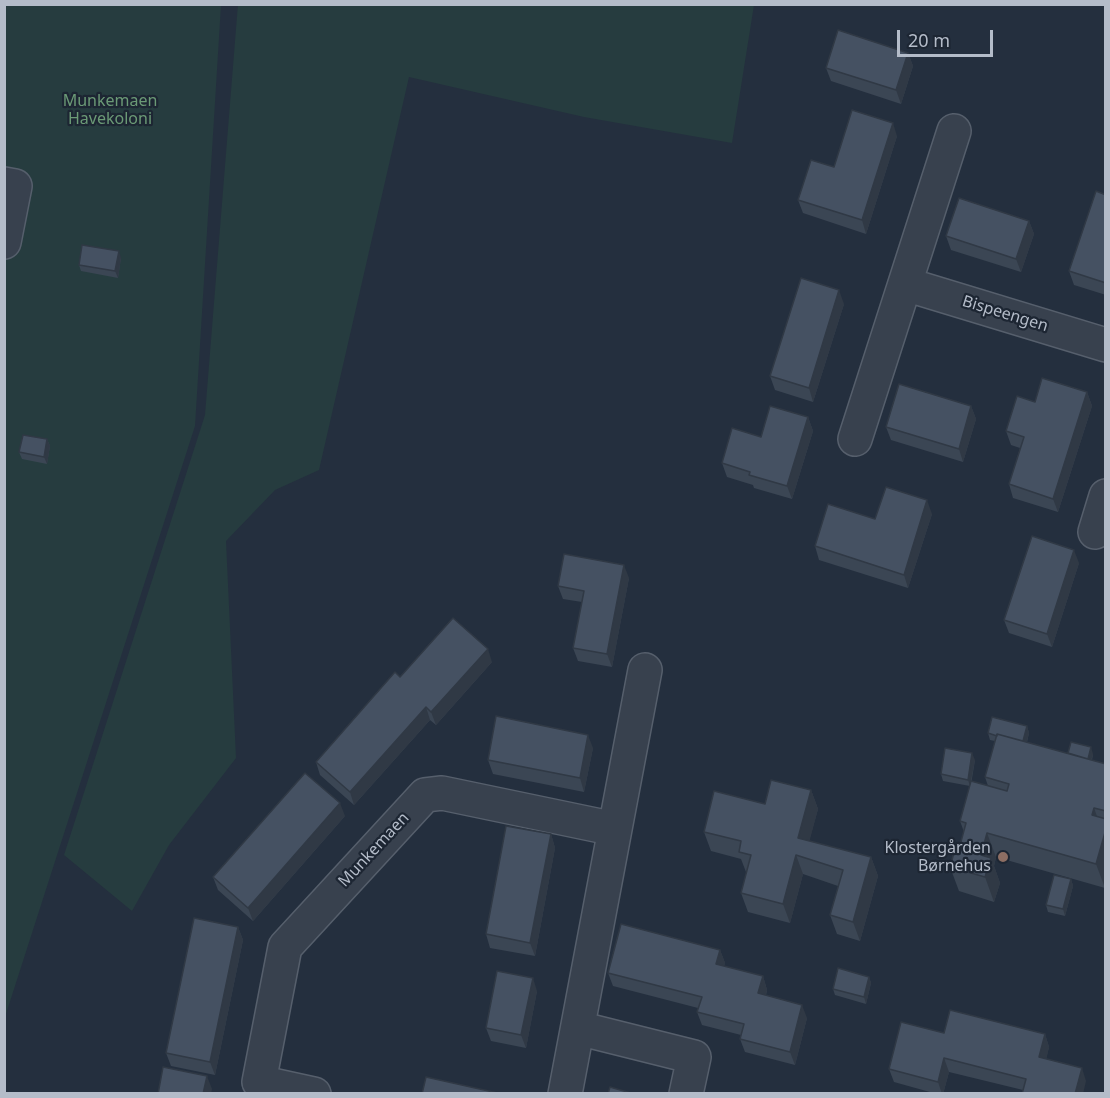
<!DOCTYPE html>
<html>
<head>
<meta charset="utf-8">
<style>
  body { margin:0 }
  #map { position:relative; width:1110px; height:1098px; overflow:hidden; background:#242f3e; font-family:"Noto Sans",sans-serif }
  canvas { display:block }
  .frame { position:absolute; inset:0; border:6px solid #b4bcc9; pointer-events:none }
  .scale { position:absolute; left:897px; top:30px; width:96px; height:27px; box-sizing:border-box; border:3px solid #b4bcc9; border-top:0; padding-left:8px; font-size:18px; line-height:21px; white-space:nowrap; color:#b4bcc9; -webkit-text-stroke:4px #1d2633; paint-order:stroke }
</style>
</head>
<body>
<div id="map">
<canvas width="1110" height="1098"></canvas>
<div class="frame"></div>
<div class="scale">20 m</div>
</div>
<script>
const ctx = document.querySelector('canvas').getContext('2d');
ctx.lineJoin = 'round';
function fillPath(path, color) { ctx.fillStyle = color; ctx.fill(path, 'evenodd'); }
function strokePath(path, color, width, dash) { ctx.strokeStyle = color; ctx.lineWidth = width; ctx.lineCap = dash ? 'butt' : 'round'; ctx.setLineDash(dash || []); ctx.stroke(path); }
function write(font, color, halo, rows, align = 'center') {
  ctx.font = font + ' "Noto Sans",sans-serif'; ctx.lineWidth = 4.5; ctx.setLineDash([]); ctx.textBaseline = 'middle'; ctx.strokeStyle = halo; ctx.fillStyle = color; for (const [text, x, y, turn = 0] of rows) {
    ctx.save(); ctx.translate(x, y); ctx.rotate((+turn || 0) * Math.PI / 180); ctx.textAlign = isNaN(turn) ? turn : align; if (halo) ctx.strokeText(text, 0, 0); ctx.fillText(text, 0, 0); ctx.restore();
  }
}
fillPath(new Path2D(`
  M238,4L754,5L732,143L584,117L409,77L319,470L275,490L226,541L236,758L169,845L132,911L64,855L205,415Z
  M5,5H221L195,426L5,1017Z`), '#263c3f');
const minor = new Path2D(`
  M4,184L15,186L4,242
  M905,284L1106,345
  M855,439L954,131
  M1095,532L1106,496
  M578,1028L694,1057L686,1094
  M314,1094L259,1082L285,947L425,795L442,793L615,829
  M565,1094L645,670`);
strokePath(minor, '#565f6c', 36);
strokePath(minor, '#38414e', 33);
fillPath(new Path2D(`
  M908,53L913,66L901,104L831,81L826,68Z
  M897,136L866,234L803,213L798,200L834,167Z
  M1106,195V295L1074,285L1069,271Z
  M1029,221L1034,234L1021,272L951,250L946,236Z
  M121,258L118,278L81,271L79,265Z
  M844,304L813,402L775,390L770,376Z
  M1087,392L1092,406L1058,512L1013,498L1009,484L1020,448L1011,445L1006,431L1035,402Z
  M971,406L976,419L963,462L891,440L886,427Z
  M808,417L813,431L792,499L754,488L753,485L727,477L722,463L761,437Z
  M47,439L50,446L47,464L22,459L19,452Z
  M932,514L908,588L819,560L815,546L875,519Z
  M1079,563L1052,647L1009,633L1004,620Z
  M629,578L612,667L578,661L573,648L582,602L563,599L558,586Z
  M492,662L436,725L430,720L354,805L320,775L316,762L400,677Z
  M1027,726L1029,733L1027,742L1068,754H1093L1092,760L1106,764V885L1105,888L996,857L994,866L1000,883L994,902L959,891L950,867L959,849L964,832L960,821L970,786L943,781L941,774L975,760L971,784L988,786L985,777L995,741L990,740L988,733Z
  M593,748L584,792L493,774L488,760Z
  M811,790L818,809L809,841L871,857L878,876L860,941L837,934L830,915L838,886L803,874L790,923L748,912L741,893L747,872H746L741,859L711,851L704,832L765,804Z
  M345,816L253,921L218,890L213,877Z
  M551,834L555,848L535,956L490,948L486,934Z
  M1071,879L1073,886L1065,916L1048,912L1046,905Z
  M238,927L243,940L215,1075L171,1066L166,1053Z
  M720,950L725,963L724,966L763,976L767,990L766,995L807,1018L795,1065L745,1052L740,1039L741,1035L702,1025L697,1012L698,1008L613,986L608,973Z
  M869,977L871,983L866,1004L835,995L833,989Z
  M537,991L526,1048L491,1041L486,1028Z
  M944,1033L1045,1034L1049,1047L1046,1059L1086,1081L1023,1090L949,1072L943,1094H937L894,1082L889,1069Z`), '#3b4654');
fillPath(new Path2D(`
  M908,53L913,66L901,104L896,90Z
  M893,123L897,136L866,234L862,220Z
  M1029,221L1034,234L1021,272L1016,259Z
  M119,251L121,258L118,278L115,271Z
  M839,290L844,304L813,402L809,388Z
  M1087,392L1092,406L1058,512L1053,499Z
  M971,406L976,419L963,462L959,449Z
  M808,417L813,431L792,499L787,486Z
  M47,439L50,446L47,464L44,457Z
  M927,500L932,514L908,588L904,575Z
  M1074,550L1079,563L1052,647L1047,634Z
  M624,565L629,578L612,667L607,654Z
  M488,649L492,662L436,725L431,712Z
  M426,707L430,720L354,805L350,792Z
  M1027,726L1029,733L1025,749L1022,743Z
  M588,735L593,748L584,792L580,778Z
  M1091,747L1093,754L1090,765L1088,759Z
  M972,753L975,760L970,786L968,780Z
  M811,790L818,809L805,858L798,838Z
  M340,803L345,816L253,921L248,908Z
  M1094,808L1103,833L1092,815Z
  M1106,829V885L1105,888L1096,864Z
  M987,833L996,857L994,866L1000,883L994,902L985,877L981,855Z
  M551,834L555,848L535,956L530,943Z
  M796,855L803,874L790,923L783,904Z
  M871,857L878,876L860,941L853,922Z
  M1071,879L1073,886L1065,916L1063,909Z
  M238,927L243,940L215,1075L210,1062Z
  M720,950L725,963L721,978L716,964Z
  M763,976L767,990L763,1006L758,993Z
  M869,977L871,983L866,1004L864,997Z
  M533,978L537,991L526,1048L521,1035Z
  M802,1005L807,1018L795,1065L790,1052Z
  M1045,1034L1049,1047L1044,1070L1039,1057Z
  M944,1058L949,1072L943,1094H942L938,1082Z
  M1082,1068L1086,1081L1083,1094H1075Z
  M207,1076L212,1089L211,1094H203Z`), '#303945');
const building = new Path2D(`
  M838,30L908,53L896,90L826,68Z
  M852,110L893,123L862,220L798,200L811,160L834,167Z
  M1096,191L1106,195V283L1069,271Z
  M959,198L1029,221L1016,259L946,236Z
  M82,245L119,251L115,271L79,265Z
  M801,278L839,290L809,388L770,376Z
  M1042,378L1087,392L1053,499L1009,484L1024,437L1006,431L1017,396L1035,402Z
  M899,384L971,406L959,449L886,427Z
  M770,406L808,417L787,486L749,475L750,472L722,463L732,428L761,437Z
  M23,435L47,439L44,457L19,452Z
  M886,487L927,500L904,575L815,546L828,504L875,519Z
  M1032,536L1074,550L1047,634L1004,620Z
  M564,554L624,565L607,654L573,648L584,591L558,586Z
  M453,618L488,649L431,712L426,707L350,792L316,762L395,672L400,677Z
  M496,716L588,735L580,778L488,760Z
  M992,717L1027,726L1023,741L997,734V736L988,733Z
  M997,734L1106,764V811L1094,808L1092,815L1106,819V829L1096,864L987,833L981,855L991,858L985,877L950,867L955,849H959L966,823L960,821L971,781L1007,791L1009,784L985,777Z
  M1071,742L1091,747L1088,759L1068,753Z
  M945,748L972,753L968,780L941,774Z
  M305,773L340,803L248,908L213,877Z
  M771,780L811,790L798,838L871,857L853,922L830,915L843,870L796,855L783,904L741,893L751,855L739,852L741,841L704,832L714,791L765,804Z
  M506,826L551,834L530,943L486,934Z
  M1054,875L1071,879L1063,909L1046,905Z
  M194,918L238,927L210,1062L166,1053Z
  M621,924L720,950L716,964L763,976L758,993L802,1005L790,1052L740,1039L744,1024L697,1012L702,997L608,973Z
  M838,968L869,977L864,997L833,989Z
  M497,971L533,978L521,1035L486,1028Z
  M950,1010L1045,1034L1039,1057L1082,1068L1075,1094H1022L1026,1079L944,1058L938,1082L889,1069L901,1022L944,1033Z
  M163,1067L207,1076L203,1094H158Z
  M426,1077L502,1094H422Z
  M610,1087L634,1094H608Z`);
fillPath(building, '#455162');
strokePath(building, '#303945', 1.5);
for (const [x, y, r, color] of [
  [1003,857,6,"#8d6e63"]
]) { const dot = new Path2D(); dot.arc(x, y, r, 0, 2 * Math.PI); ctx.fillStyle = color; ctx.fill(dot); strokePath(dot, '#1d2633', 2); }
write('16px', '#6b9a76', '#1d2633', [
  ["Munkemaen",110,101],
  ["Havekoloni",110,119]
]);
write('16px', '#b4bcc9', '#1d2633', [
  ["Bispeengen",1005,314,17],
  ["Munkemaen",374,850,-47]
]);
write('16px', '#b4bcc9', '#1d2633', [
  ["Klostergården",991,848],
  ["Børnehus",991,866]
], 'right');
</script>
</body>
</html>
